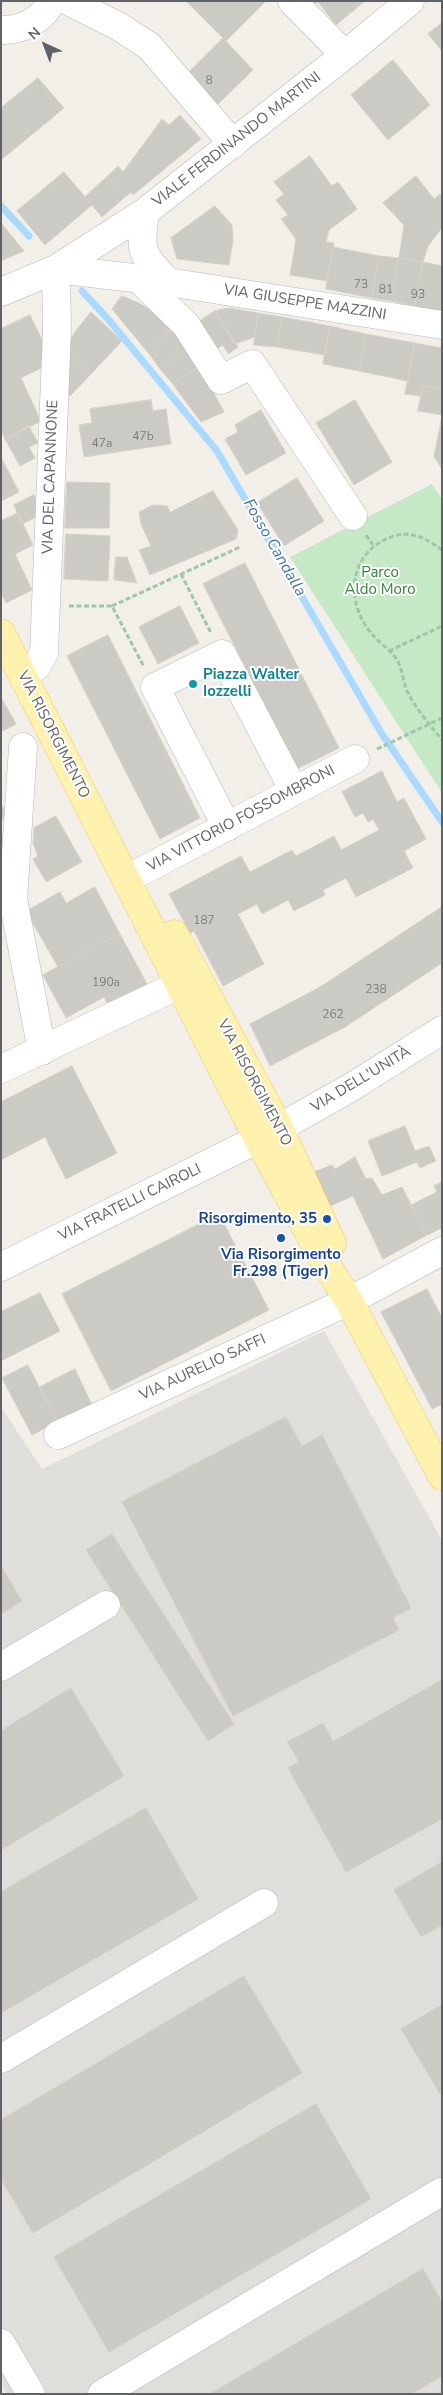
<!DOCTYPE html>
<html>
<head>
<meta charset="utf-8">
<style>
  body { margin:0 }
  #map { position:relative; width:443px; height:2395px; overflow:hidden; background:#f1efe8; font-family:"Nunito Sans",sans-serif }
  canvas { display:block }
  .frame { position:absolute; inset:0; border:2px solid #5f6368; pointer-events:none }
  .north { position:absolute; left:20px; top:20px; width:50px; height:50px; -webkit-text-stroke:4px #fff; paint-order:stroke; rotate:317deg; font-size:14px; font-weight:700; line-height:20px; text-align:center; color:#5f6368 }
  .north::after { content:''; display:block; margin:auto; width:18px; height:22px; background:#5f6368; clip-path:polygon(50% 0,100% 100%,50% 72%,0 100%) }
</style>
</head>
<body>
<div id="map">
<canvas width="443" height="2395"></canvas>
<div class="frame"></div>
<div class="north">N</div>
</div>
<script>
const ctx = document.querySelector('canvas').getContext('2d');
ctx.lineJoin = 'round';
function fillPath(path, color) { ctx.fillStyle = color; ctx.fill(path, 'evenodd'); }
function strokePath(path, color, width, dash) { ctx.strokeStyle = color; ctx.lineWidth = width; ctx.lineCap = dash ? 'butt' : 'round'; ctx.setLineDash(dash || []); ctx.stroke(path); }
function write(font, color, halo, rows, align = 'center') {
  ctx.font = font + ' "Nunito Sans",sans-serif'; ctx.lineWidth = 4; ctx.setLineDash([]); ctx.textBaseline = 'middle'; ctx.strokeStyle = halo; ctx.fillStyle = color; for (const [text, x, y, turn = 0] of rows) {
    ctx.save(); ctx.translate(x, y); ctx.rotate((+turn || 0) * Math.PI / 180); ctx.textAlign = isNaN(turn) ? turn : align; if (halo) ctx.strokeText(text, 0, 0); ctx.fillText(text, 0, 0); ctx.restore();
  }
}
fillPath(new Path2D(`
  M324,1331L442,1540V2394H7L1,2384V1407L42,1469Z`), '#e0deda');
fillPath(new Path2D(`
  M432,484L442,499V793L290,557Z`), '#c5e8c5');
strokePath(new Path2D(`
  M1,206L29,236
  M82,291L108,319L217,451L382,734L442,822`), '#aadaff', 7);
const building = new Path2D(`
  M189,1H266L226,41L187,2Z
  M307,1H365L336,25L318,2L311,7Z
  M442,23V51L428,34Z
  M223,38L253,70L218,104L188,73Z
  M393,60L430,105L388,140L351,95Z
  M38,78L64,108L1,160V108Z
  M180,115L201,139L133,195L131,192L125,197L108,176L118,166L123,172L162,119L169,125Z
  M310,156L332,186L338,182L357,209L329,230L326,242L334,243L327,281L290,275L296,239L281,219L288,215L276,200L284,194L274,182Z
  M64,172L92,205L45,245L17,211Z
  M108,176L125,197L102,217L85,197Z
  M416,176L434,199L442,193V228L428,246L423,262L399,258L404,225L383,203Z
  M215,206L232,225L233,240L229,265L177,259L171,238Z
  M1,223L24,251L1,261Z
  M333,247L379,256L372,298L326,289Z
  M379,256L399,258L391,301L372,298Z
  M399,258L423,262L414,306L391,301Z
  M423,262L442,266V311L414,306Z
  M122,296L139,303L174,325L150,355L112,309Z
  M229,308L258,313L255,337L235,344L215,311Z
  M215,311L238,347L228,354L223,345L208,355L190,327Z
  M91,312L122,341L90,375L64,350L75,332Z
  M258,313L282,317L277,347L254,345Z
  M30,315L53,362L21,378L41,421L5,439L1,430V329Z
  M282,317L330,326L325,355L277,347Z
  M174,325L189,347L160,369L150,355Z
  M330,326L366,334L359,371L323,364Z
  M366,334L415,343L408,381L359,371Z
  M415,343L442,348V389L423,386L420,396L405,394Z
  M189,347L200,367L172,383L160,369Z
  M64,350L90,375L70,396L58,385Z
  M200,367L224,412L201,422L172,383Z
  M423,386L442,389V415L418,411Z
  M151,400L153,411L166,409L171,444L84,457L79,425L92,423L90,409Z
  M355,400L392,462L354,485L316,423Z
  M261,410L286,453L246,475L225,439L238,432L235,425Z
  M442,417V469L434,457Z
  M29,426L38,443L29,447L35,458L20,466L5,439Z
  M1,457L19,492L1,501Z
  M297,478L324,521L284,546L257,503Z
  M67,482L110,483L109,528H65Z
  M213,491L238,530L236,539L150,575L139,550L151,546L141,524L139,512L153,505L167,506L170,512Z
  M34,495L42,514L22,524L14,505Z
  M18,513L33,545L15,554L32,590L6,603L1,593V521Z
  M66,534L110,536L108,581L64,579Z
  M116,557H127L137,583L114,580Z
  M245,563L339,748L297,769L203,584Z
  M180,606L199,643L158,664L139,627Z
  M108,635L200,818L160,839L67,656Z
  M1,697L16,724L1,732Z
  M382,771L397,802L404,798L426,839L404,851L413,868L356,897L346,878L323,890L325,895L294,911L288,900L262,914L257,904L238,914L264,964L223,986L194,931L190,933L169,894L241,856L250,872L292,850L296,856L334,836L341,850L379,830L373,819L368,822L363,813L355,817L342,792Z
  M1,804L8,817L1,820Z
  M56,816L82,862L46,882L33,859L38,856L33,843L34,828Z
  M95,887L120,934L58,967L26,911L60,892L66,903Z
  M442,907V963L345,1027L270,1066L250,1024L320,987Z
  M120,934L147,984L108,1005L104,997L66,1018L43,975Z
  M72,1066L117,1153L66,1179L45,1137L1,1160V1102Z
  M405,1126L415,1151L429,1146L436,1161L420,1168L417,1162L382,1176L368,1141Z
  M355,1157L366,1179L372,1178L382,1195L402,1187L427,1235L383,1259L353,1196L328,1207L311,1173L332,1165L335,1169Z
  M442,1182V1228L427,1235L411,1205L437,1192L434,1186Z
  M219,1214L269,1310L111,1391L62,1294Z
  M427,1289L442,1318V1404L432,1409L381,1312Z
  M40,1293L60,1331L1,1361V1312Z
  M28,1365L57,1422L32,1435L2,1378Z
  M75,1369L92,1405L57,1422L40,1387Z
  M286,1417L302,1446L322,1435L411,1608L393,1618L399,1630L233,1716L122,1502Z
  M112,1534L234,1724L208,1741L86,1550Z
  M1,1566L22,1601L1,1614Z
  M442,1680V1819L346,1872L288,1768L299,1762L287,1742L323,1723L333,1741Z
  M71,1688L124,1776L1,1850V1731Z
  M146,1808L198,1899L1,2013V1892Z
  M442,1862V1925L421,1937L394,1890Z
  M244,1976L302,2073L33,2233L1,2179V2120Z
  M442,2005V2097L401,2029Z
  M316,2104L371,2199L109,2352L54,2257Z
  M423,2269L442,2302V2376L412,2394H210Z`);
fillPath(building, '#cccac5');
strokePath(building, '#d6d1c6', 1);
const minor = new Path2D(`
  M68,1L118,26L149,46L233,144
  M292,1L345,55
  M1,30C20,31 44,20 51,1
  M145,212C140,253 140,252 168,282
  M56,269L168,282L442,325
  M139,279L186,325L221,380L252,364L353,516
  M1,292L56,269L145,212L345,55L410,1
  M23,674L37,666L44,653L57,330L56,269
  M23,747L13,899L42,1051
  M227,827L155,687L222,654L294,791
  M127,879L355,759
  M1,1069L179,985
  M279,1128L350,1088L442,1030
  M1,1267L258,1139
  M58,1435L349,1301L442,1251
  M1,1667L106,1605
  M1,2059L264,1903
  M1,2343L31,2394
  M102,2394L441,2192`);
const major = new Path2D(`
  M1,633L258,1139L327,1266L349,1301L442,1476
  M174,934L279,1128L332,1243`);
strokePath(minor, '#b5b8bc', 29);
strokePath(major, '#f2c960', 29);
strokePath(new Path2D(`
  M366,535L373,545
  M442,550C423,536 408,529 386,539C348,557 346,603 371,633C379,643 391,650 397,660C403,670 403,683 408,693C417,710 430,725 442,740
  M181,574L211,633
  M69,606H112L144,667
  M112,606L240,547
  M389,651L442,626
  M377,749L442,718`), '#9cc7a9', 3, [5, 2.5]);
strokePath(minor, '#fff', 28);
strokePath(major, '#fff2af', 28);
for (const [x, y, r, color] of [
  [193,684,5,"#0f9aa8"],
  [327,1219,5,"#1a4fb4"],
  [281,1238,5,"#1a4fb4"]
]) { const dot = new Path2D(); dot.arc(x, y, r, 0, 2 * Math.PI); ctx.fillStyle = color; ctx.fill(dot); strokePath(dot, '#fff', 2); }
write('12px', '#7a7d7f', null, [
  ["8",209,81],
  ["73",361,285],
  ["81",386,290],
  ["93",418,295],
  ["47b",143,437],
  ["47a",102,444],
  ["187",204,921],
  ["190a",106,983],
  ["238",376,990],
  ["262",333,1015]
]);
write('15px', '#5f6368', '#fff', [
  ["VIALE FERDINANDO MARTINI",237,140,-38],
  ["VIA GIUSEPPE MAZZINI",305,303,9],
  ["VIA DEL CAPANNONE",51,477,-88],
  ["VIA RISORGIMENTO",53,735,63],
  ["VIA VITTORIO FOSSOMBRONI",241,819,-28],
  ["VIA DELL'UNITÀ",361,1080,-31],
  ["VIA RISORGIMENTO",254,1083,62],
  ["VIA FRATELLI CAIROLI",130,1203,-26],
  ["VIA AURELIO SAFFI",203,1368,-25]
]);
write('15px', '#348238', '#fff', [
  ["Parco",380,573],
  ["Aldo Moro",380,590]
]);
write('bold 15px', '#0d838f', '#fff', [
  ["Piazza Walter",203,675],
  ["Iozzelli",203,692]
], 'left');
write('bold 15px', '#164399', '#fff', [
  ["Risorgimento, 35",317,1219],
  ["Via Risorgimento",281,1255,"center"],
  ["Fr.298 (Tiger)",281,1272,"center"]
], 'right');
write('italic 16px', '#4174aa', '#fff', [
  ["Fosso Candalla",274,548,60]
]);
</script>
</body>
</html>
